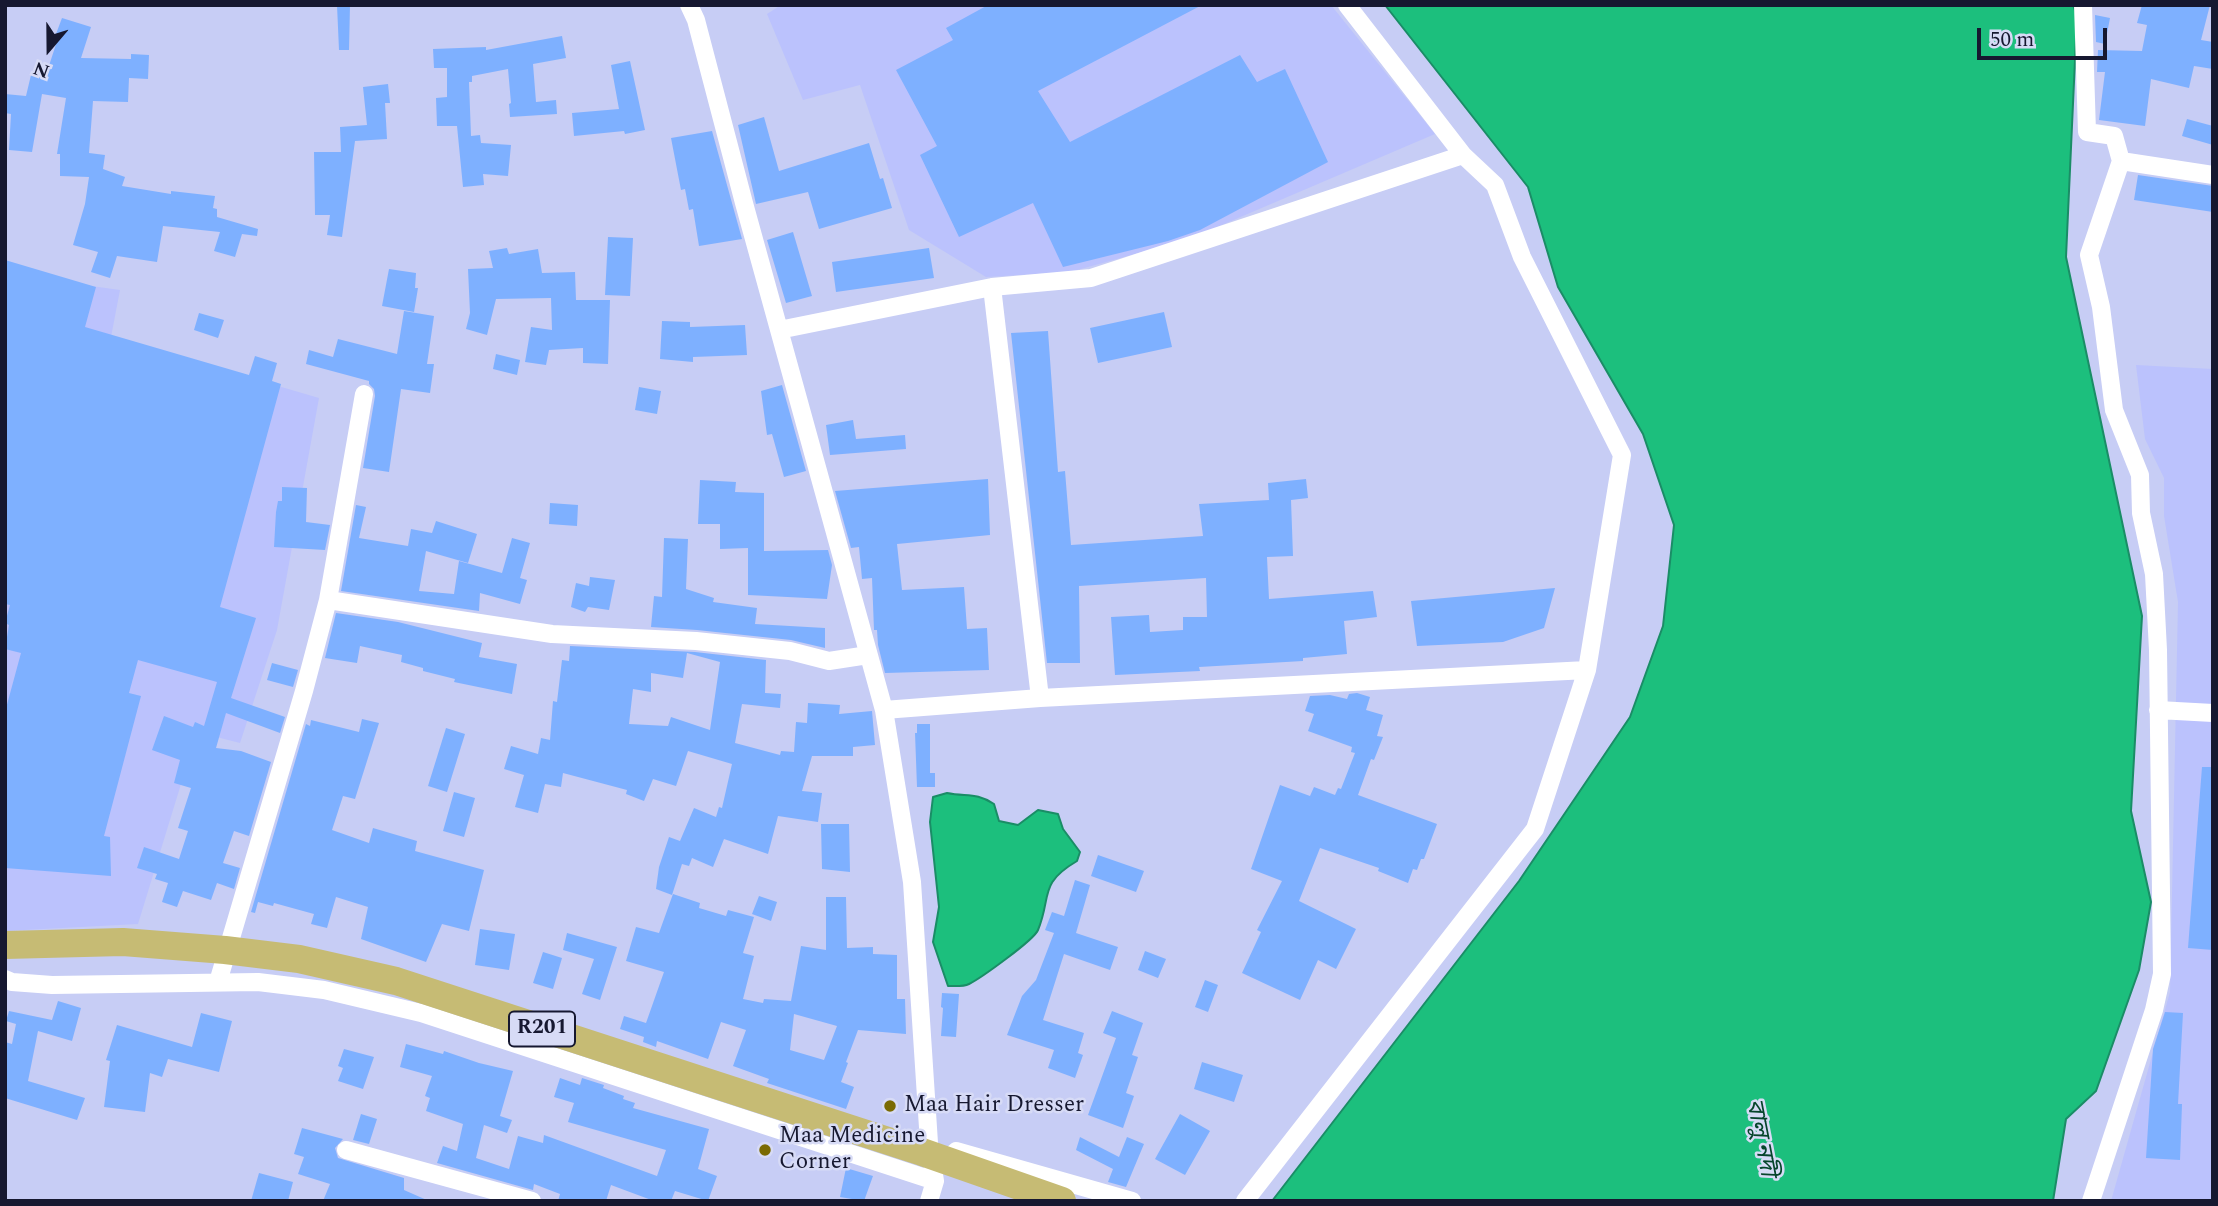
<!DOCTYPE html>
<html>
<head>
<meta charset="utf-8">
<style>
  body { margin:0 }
  #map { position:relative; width:2218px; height:1206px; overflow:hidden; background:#c7cdf5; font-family:Spectral,serif }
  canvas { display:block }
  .frame { position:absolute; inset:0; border:7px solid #161830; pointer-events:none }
  .north { position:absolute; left:14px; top:14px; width:70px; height:70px; -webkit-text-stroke:5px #d7dbf6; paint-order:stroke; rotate:200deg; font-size:19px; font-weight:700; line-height:28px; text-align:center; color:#161830 }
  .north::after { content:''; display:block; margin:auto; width:24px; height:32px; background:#161830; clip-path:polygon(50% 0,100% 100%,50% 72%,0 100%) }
  .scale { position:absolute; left:1977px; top:28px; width:130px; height:32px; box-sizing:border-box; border:4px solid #161830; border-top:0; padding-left:9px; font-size:21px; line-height:24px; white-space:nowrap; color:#161830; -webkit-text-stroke:5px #d7dbf6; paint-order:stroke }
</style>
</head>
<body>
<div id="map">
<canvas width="2218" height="1206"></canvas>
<div class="frame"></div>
<div class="north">N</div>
<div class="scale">50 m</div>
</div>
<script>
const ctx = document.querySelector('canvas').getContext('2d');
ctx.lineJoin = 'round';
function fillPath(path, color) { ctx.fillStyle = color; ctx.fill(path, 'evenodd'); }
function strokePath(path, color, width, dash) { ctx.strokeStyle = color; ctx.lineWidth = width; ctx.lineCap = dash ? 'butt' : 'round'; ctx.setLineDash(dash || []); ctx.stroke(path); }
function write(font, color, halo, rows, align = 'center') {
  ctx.font = font + ' Spectral,"Noto Sans Bengali",serif'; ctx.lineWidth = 5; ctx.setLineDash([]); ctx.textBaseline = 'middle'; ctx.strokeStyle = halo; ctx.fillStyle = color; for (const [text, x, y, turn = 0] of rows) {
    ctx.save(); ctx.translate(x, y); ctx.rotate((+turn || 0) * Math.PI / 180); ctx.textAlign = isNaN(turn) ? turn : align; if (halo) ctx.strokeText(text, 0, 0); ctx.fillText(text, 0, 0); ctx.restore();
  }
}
fillPath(new Path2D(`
  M781,5H1331L1435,134L1189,239L1070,272L986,277L909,230L860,85L803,100L767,14Z
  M5,274L120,290L111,337L319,398L277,630L240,743L197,732L138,924L5,931Z
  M2136,365L2213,369V1201H2111L2170,992L2178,602L2164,516V478L2145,439Z`), '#bbc2fd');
const water = new Path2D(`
  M1385,5H2073L2077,16L2066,257L2142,616L2131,811L2151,902L2139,970L2096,1091L2066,1119L2053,1201H1272L1519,881L1630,717L1663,626L1674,525L1643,434L1558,287L1528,187Z
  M947,793C967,797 976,792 994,804L999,821L1018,825L1038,810L1058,814L1063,829L1080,852L1077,861C1038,884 1052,896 1038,930C1034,940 981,978 969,984C963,987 954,986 948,986L933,942L939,907L930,822L933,797Z`);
fillPath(water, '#1cbf7d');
strokePath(water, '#1a8d66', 2);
fillPath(new Path2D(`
  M337,5H350L349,50H339Z
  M988,5H1202L1038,91L1070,142L1240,55L1257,82L1285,69L1328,162L1200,230L1168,241L1063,267L1033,203L959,237L920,155L937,146L896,70L953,40L946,28Z
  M2142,5H2210L2201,40L2213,42V69L2194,66L2189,88L2151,79L2145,126L2099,120L2105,72H2097L2098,50L2142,51L2147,25L2137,23Z
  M2095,15L2110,18L2105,44L2096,42Z
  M62,18L91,27L81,58L131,59V54L149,55L148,79L129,78L128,102L93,101L89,153L105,155L103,169L125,177L122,186L171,194V191L215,196L213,208L217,209V217L258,229L257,236L242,234L235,257L214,251L220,232L163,226L157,262L117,256L110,278L91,272L98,252L73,245L85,204L89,177L60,176V154H57L66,98L42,94L32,152L9,150L11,114L5,113V94L26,96L31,75L45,78L59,35L56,34Z
  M562,36L566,58L533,64L536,102L556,100L557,114L510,117L509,104L511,103L508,69L472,76V82H469L471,136L480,135L481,143L511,145L508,176L483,174L484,185L463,187L457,126H437L436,98L447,97V68H434L433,49L486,47V50Z
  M630,61L645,130L625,134L624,131L574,136L572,113L619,109L611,65Z
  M388,84L390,103H385L387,139L355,141L342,237L327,235L330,215H315L314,152H341L340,127L367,125L363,87Z
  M764,117L779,171L869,143L880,179L883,178L892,208L819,229L808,192L756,204L738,125Z
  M2187,119L2213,126V145L2182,136Z
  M712,131L742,239L699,246L693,209L689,210L685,189L681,190L671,138Z
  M2138,175L2213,186V212L2134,200Z
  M793,232L812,296L786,303L767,240Z
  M608,237L633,238L630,296L605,295Z
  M507,248L509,254L538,249L542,273L575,272L576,300H610L608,364L583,363V348L549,350L546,365L525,362L531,327L552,330L551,298L496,299L487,335L466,329L470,313L468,269L493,268L489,251Z
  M929,248L934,278L836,292L832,262Z
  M5,260L96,287L85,327L249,375L255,356L277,363L272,381L281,384L220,607L256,618L231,698L285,717L280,733L226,713L216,748L241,751L271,762L249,836L234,831L223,863L240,868L234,889L217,883L211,900L183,891L177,907L162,902L168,883L155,879L157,874L137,868L144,847L179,859L188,831L178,828L191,788L174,783L180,760L152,750L164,716L193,727L195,722L204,726L217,682L138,660L129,693L141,696L104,836L110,837L111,876L5,868V712L21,653L5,649L9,625L5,623L10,605L5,604Z
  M389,269L416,273L415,288H418L414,312L382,306Z
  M404,311L434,316L427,364H434L430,393L401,389L389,472L363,468L375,396L374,389L369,384V381L306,364L309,350L333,357L338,339L397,354Z
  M1164,312L1172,347L1098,363L1090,328Z
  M199,313L224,320L218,338L194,330Z
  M662,321L690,322V327L745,325L747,355L693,357V362L660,359Z
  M1048,331L1058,472L1065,471L1071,545L1203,536L1199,504L1269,500L1268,483L1306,479L1308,498L1291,500L1293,556L1267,557L1269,599L1373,591L1377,617L1344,621L1347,654L1303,658V661L1199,667L1200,671L1115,675L1111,617L1149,615L1150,632L1183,630V617H1207L1206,578L1079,586L1080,663H1047L1011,333Z
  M496,354L520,360L517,375L493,369Z
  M782,385L806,471L784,477L772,434L767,435L761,391Z
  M639,387L661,391L657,414L635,410Z
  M853,420L856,439L905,435L906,449L830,455L826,425Z
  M988,479L990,535L897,544L902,590L964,587L967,629L987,628L989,670L885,673L878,645L877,630H874L872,578L862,579L859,547L851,548L835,491Z
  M700,480L736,482L735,492L764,493V551L828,550L832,565L827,599L748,595V548L720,549V524H698Z
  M282,487L307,488L306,522L330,525L325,550L274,547L276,512L278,501H282Z
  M550,503L578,505L577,526L549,524Z
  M356,505L366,507L359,538L408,546L411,529L432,533L436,521L477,534L468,563L426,551L419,591L454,594L459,561L502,573L512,538L530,543L520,578L527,580L520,604L480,593L479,611L341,591Z
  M664,538L688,539L686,589L714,598L713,602L757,608L755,624L825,628V648L791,640L697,630L651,627L654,596L662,597Z
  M590,577L615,580L609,610L588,607L585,612L571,607L576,583L589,586Z
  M1555,588L1544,628L1503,642L1417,646L1411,601Z
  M336,613L398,622L482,643L479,657L517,664L512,694L454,682L455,679L423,671V668L401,662L402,655L360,646L357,663L325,658Z
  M570,646L695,652L766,660L765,693L781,694L780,708L742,704L735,743L780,755L781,751L794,752L796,722L807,723L808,703L840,705L839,714L872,711L875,745L853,747V756H812L802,791L822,793L818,822L778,816L768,854L724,839L713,867L692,858L689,866L682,864L672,895L656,889L659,867L669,837L680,841L694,808L716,817L719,807L722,808L732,764L688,751L676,786L653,779L644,801L626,794L627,790L563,773L561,787L545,784L538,813L515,807L524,775L504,769L511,746L538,754L541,738L550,740L553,701L557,702L562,660L569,661ZM687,653L720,662L710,730L671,717L668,726L629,724L633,689L651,692V673L683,678Z
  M272,663L298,670L293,687L267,680Z
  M1357,693L1370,697L1366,710L1383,715L1377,736L1383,737L1374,760L1371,759L1358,795L1437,824L1424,859H1421L1417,870L1413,869L1408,883L1378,871L1379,868L1320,848L1299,901L1356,929L1336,969L1318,960L1300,1000L1242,973L1261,932L1257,930L1282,881L1251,869L1280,785L1310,796L1314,787L1335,795L1338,788L1341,789L1355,753L1351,752L1352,747L1308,731L1314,714L1305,711L1310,696L1330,695L1347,699L1349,694Z
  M362,719L379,723L355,799L343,796L332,830L369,843L373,828L417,841L415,851L484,870L469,931L442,924L426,962L361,939L368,907L336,897L327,928L311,924L314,914L274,903L273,906L258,902L255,913L251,912L306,724L310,726L311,720L359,732Z
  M917,724H930V773H935V787H917L915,733H917Z
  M446,728L465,734L447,792L428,786Z
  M2202,767H2213V950L2188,948Z
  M454,792L475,798L464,837L443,831Z
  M821,824H849L850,872L822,869Z
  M1098,855L1144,871L1136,892L1091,876Z
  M1075,880L1090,885L1076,933L1118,947L1110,970L1064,954L1043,1020L1084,1033L1078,1053L1083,1055L1075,1078L1048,1068L1054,1050L1007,1035L1022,996L1036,980L1054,933L1045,930L1052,912L1064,916Z
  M673,894L700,903L699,908L726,916L728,910L754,917L743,953L754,956L743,999L763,1003L764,999L791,1001L801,946L826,950V897H846L847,948L873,947V954L897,955V999H905L906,1034L858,1030L846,1062L848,1063L841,1082L854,1087L846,1109L767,1083L769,1079L733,1066L746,1030L721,1022L708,1059L657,1041L656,1047L643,1042L644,1037L620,1029L624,1016L646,1023L664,972L626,961L636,927L659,933ZM794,1014L837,1026L824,1060L790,1050Z
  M759,896L777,902L771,921L752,914Z
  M480,929L515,934L509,970L475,965Z
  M567,933L617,947L600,1000L582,994L594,959L563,950Z
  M1145,951L1166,959L1158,978L1138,970Z
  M543,952L562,958L553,989L533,983Z
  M1205,980L1218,985L1208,1012L1195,1007Z
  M942,993L959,994L956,1037L941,1036L943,1008L941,1007Z
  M58,1001L81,1008L72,1041L38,1031L28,1081L85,1098L77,1120L5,1098V1042L12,1044L16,1024L6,1021L9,1011L52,1020Z
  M1112,1011L1143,1023L1132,1055L1138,1057L1126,1093L1134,1096L1123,1128L1088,1115L1116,1038L1103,1033Z
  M2165,1012L2183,1013L2178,1104H2182L2180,1160L2146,1158L2153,1049Z
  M201,1013L232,1021L219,1072L168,1059L162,1077L150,1073L145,1112L104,1107L110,1061L106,1060L117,1025L192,1047Z
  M406,1044L443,1054L444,1051L479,1063L513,1071L500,1116L512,1120L507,1133L484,1125L476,1158L509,1169L518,1136L543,1143L544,1135L657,1176L666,1150L568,1122L574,1103L554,1097L560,1078L580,1085L582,1078L604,1085L603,1088L624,1096L623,1099L635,1103L633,1108L709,1129L698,1169L717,1176L708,1201L675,1191L671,1201H654L611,1185L606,1201H558L560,1194L534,1184L533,1190L437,1163L443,1146L457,1151L463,1124L426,1111L430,1098L425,1096L432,1076L400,1067Z
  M344,1049L374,1057L363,1089L338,1081L343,1068L338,1066Z
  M1202,1062L1243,1075L1234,1102L1194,1089Z
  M361,1114L377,1119L369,1144L353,1140Z
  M1180,1114L1210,1131L1185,1175L1155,1159Z
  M302,1128L343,1139L335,1148L338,1158L404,1178V1190L429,1201H323L330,1184L298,1174L304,1157L294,1154Z
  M1080,1137L1119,1157L1127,1137L1144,1144L1126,1187L1108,1182L1113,1169L1076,1150Z
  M846,1168L873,1176L864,1201L840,1197Z
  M259,1173L293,1182L288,1201H251Z`), '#7eb0ff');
strokePath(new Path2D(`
  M689,5L696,20L744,203L884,710L912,882L929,1143L935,1181L929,1201
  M2083,5L2087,132L2114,136L2121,161L2089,255L2101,307L2114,410L2140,475L2141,513L2154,574L2158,650L2162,974L2154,1010L2091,1201
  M2121,161L2213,175
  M992,287L1040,698
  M779,330L992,287L1091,278L1463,155
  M328,600L552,634L696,641L790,651L829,661L868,655
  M884,710L1040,698L1587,670
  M2158,710L2213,713
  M5,979L12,982L52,985L258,982L324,990L421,1013L935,1181
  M218,982L304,691L328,600L364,394
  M346,1150L532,1201
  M956,1151L1132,1201
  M1245,1201L1535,829L1587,670L1622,455L1522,257L1495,185L1463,155L1347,5`), '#fff', 18);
strokePath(new Path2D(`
  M5,945L123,942L225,950L299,959L396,981L922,1152L1062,1201`), '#c6bb74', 28);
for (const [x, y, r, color] of [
  [890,1106,7,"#7a6a02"],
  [765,1150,7,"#7a6a02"]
]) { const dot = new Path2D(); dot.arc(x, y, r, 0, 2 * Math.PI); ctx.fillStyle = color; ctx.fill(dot); strokePath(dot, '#d7dbf6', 2.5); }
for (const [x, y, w] of [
  [542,1029,66]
]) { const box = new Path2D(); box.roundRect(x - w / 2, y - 17.5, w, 35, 5); ctx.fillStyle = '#d7dbf6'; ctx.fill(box); strokePath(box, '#161830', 2); }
write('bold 21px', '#161830', null, [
  ["R201",542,1029]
]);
write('23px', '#161830', '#d7dbf6', [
  ["Maa Hair Dresser",904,1106],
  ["Maa Medicine",779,1137],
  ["Corner",779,1163]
], 'left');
write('italic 24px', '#06452b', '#d7dbf6', [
  ["বালু নদী",1759,1138,79]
]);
</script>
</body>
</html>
